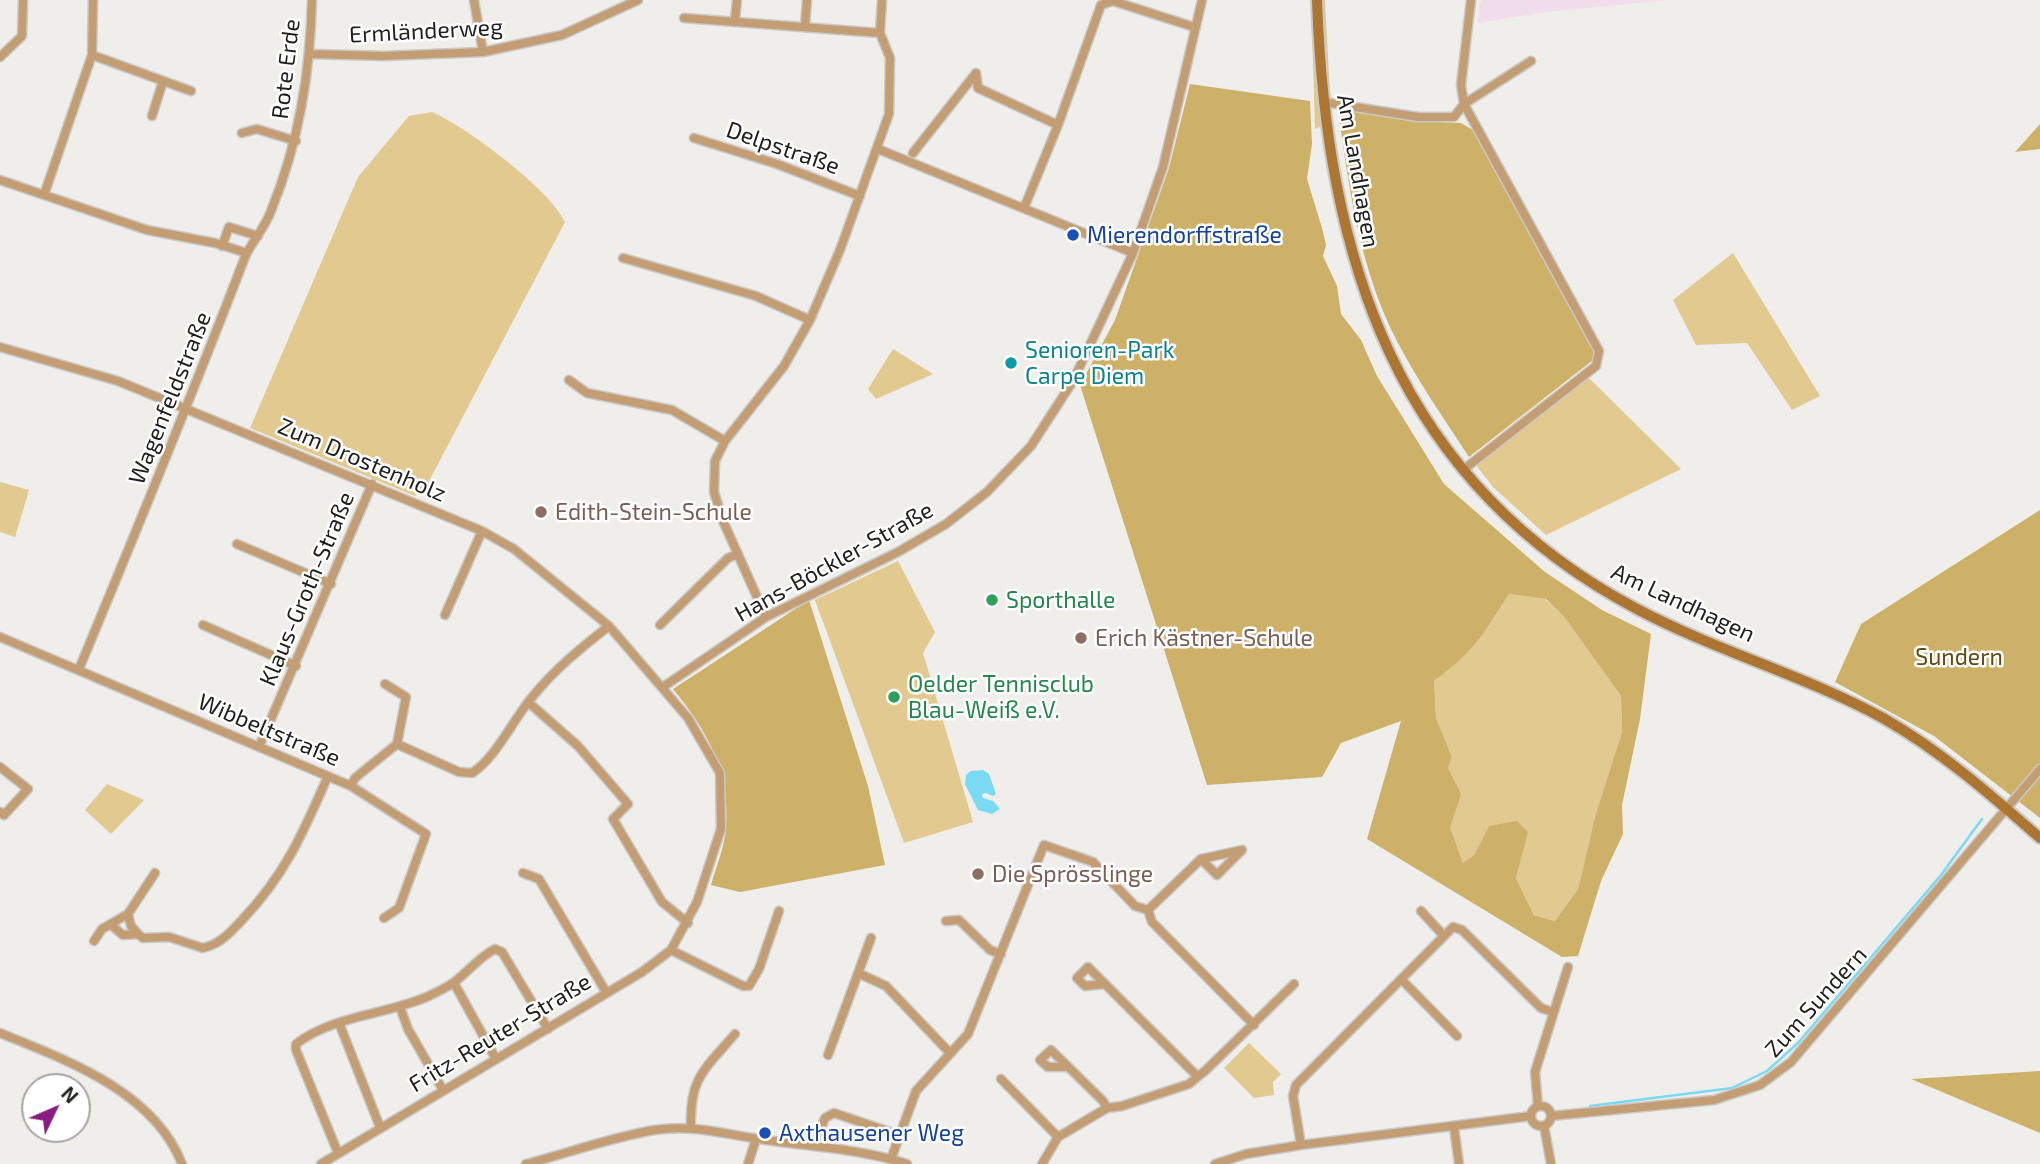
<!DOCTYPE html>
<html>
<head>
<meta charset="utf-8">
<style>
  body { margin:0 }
  #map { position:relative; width:2040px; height:1164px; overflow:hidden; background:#f0eeea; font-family:"Exo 2",sans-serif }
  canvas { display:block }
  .north { position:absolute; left:21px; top:1073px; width:70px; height:70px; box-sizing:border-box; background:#fff; border:2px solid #a5a5a5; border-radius:50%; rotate:46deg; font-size:19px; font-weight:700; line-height:28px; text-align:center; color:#1f1f1d }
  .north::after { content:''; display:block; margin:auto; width:24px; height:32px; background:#8b1c7f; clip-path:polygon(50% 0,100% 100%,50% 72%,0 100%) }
</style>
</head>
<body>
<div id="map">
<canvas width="2040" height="1164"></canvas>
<div class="north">N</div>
</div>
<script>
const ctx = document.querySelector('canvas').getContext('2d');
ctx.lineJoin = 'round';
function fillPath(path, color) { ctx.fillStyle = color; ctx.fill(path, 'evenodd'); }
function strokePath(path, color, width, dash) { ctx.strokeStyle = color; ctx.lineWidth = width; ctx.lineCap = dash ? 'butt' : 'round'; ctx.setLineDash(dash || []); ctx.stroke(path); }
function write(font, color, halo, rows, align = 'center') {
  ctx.font = font + ' "Exo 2",sans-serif'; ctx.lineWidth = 5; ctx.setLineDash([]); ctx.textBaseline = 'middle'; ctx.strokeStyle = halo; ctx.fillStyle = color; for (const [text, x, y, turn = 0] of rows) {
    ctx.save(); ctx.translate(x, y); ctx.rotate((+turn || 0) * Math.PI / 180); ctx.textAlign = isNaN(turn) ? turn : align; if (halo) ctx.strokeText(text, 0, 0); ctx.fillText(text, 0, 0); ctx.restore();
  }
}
fillPath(new Path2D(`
  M1481,0H1668L1547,12L1477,23Z`), '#f2ddec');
fillPath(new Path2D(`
  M1311,0H1313L1322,126L1315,129Z
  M1323,0H1325L1330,95L1327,85Z
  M432,112C465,126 551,190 565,222L427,485L415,496L250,428L358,177L409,116Z
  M1733,253L1820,396L1792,410L1747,343L1696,345L1673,300Z
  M893,349L933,374L876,399L868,389Z
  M1589,378L1681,469L1546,535L1493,487L1476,465Z
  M0,482L29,490L15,537L0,532Z
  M898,561L935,632L923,653L973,822L904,843L815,600Z
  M1509,594L1545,599L1565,618L1621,696L1622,732L1596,813L1578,889L1555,921L1534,915L1516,878L1527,832L1489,826L1474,855L1463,863L1449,828L1460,794L1448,768L1452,757L1436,718L1434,681C1472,654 1485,633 1509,594Z
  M107,784L144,800L111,834L85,810Z
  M1249,1043L1281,1074L1273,1082L1274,1095L1254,1098L1224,1068Z`), '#e1c990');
fillPath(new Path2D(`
  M1190,84L1310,101L1312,144L1307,179L1322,228L1326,245L1323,256L1337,286L1341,314L1361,340L1377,376L1444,484L1545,572L1602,610L1651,634L1640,719L1622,805L1623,834L1601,881L1578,956L1562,957L1367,839L1401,721L1341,743L1322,777L1207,785L1080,385L1115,320L1169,168ZM1509,594L1546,599L1565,618L1621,696L1622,732L1596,813L1578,889L1555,921L1534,915L1516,878L1528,832L1517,821L1489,826L1474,855L1463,863L1450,828L1461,794L1448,768L1452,757L1436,718L1434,681C1474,652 1483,635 1509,594Z
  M1346,109L1416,121L1461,123L1473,130L1594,351L1593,360L1469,457C1445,420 1419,383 1398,343C1361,273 1350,194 1339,117Z
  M2040,124V149L2015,152Z
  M2040,510V818L1934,736L1835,682L1861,624Z
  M809,600L868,786L885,865L740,892L711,885C716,867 725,846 726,827C730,772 707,730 673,689Z
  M2040,1071V1133L1911,1079Z`), '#ceb169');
fillPath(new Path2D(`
  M983,770L989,774L996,794L993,796L986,793L982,794L983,798L993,801L1000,809L992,814L978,810L965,784L966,775L971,771Z`), '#79daf2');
strokePath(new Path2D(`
  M1590,1106L1732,1088L1767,1071L1798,1043L1941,875L1982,819`), '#79daf2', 2.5);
const street = new Path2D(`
  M474,0L483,52
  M684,18L880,33L890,58L889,114L840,250L810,320L784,366L725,441L715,461L714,492L723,521L766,617
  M735,20L737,0
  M805,26L807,0
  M880,33L882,0
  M311,54L383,56L483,52L562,35L638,0
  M92,55L191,91
  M0,57L22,36L23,0
  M1323,102L1418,117H1454L1464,104L1531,61
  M152,116L163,81
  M242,133L257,129L296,141
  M694,138L777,164L860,196
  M878,149L1133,253
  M913,153L976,73L978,88L1058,125
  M0,180L147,230L215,243L247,253
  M44,195L92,55L93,0
  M1024,208L1058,125L1101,5L1113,1L1194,27
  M222,246L229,227L258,236
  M623,258L756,296L810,320
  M0,347L118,381L482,531L514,549L609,626L688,718L720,773L721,829L697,902L671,950L642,972L321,1164
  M569,380L587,393L672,410L725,441
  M1463,470L1596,366L1599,351L1464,104L1461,85L1471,0
  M237,544L331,584
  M445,615L482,531
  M203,625L296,666
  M660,625L728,558L738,554
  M0,637L351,786L426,834L399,908L384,918
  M79,669C136,532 192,395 245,257C252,241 265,228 271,211C299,142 310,74 312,0
  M663,687L766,617L898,552L946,524L987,492L1031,446L1073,381L1133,253L1163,167L1202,0
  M528,702L578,746L628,804L613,819L662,902L688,923
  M397,744L459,772L472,773C496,758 514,718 533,696C555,669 582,647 609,626
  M259,747L372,484
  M0,767L28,789L4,815L0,812
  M351,786L355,778L397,744L406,697L385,684
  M523,873L539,879L606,992
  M1148,910L1201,859L1242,850L1217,875L1201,859
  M1148,910L1152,922L1254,1025
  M1421,911L1444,936
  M128,914L131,926L138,934
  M946,921L959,920L990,950L1001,954
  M111,925L123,935L138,934L143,938L169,937L203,948C220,944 230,933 242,920C285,875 303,833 328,776
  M94,941L102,929L128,914L155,873
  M671,950L743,986H749L759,969L779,911
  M858,973L886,986L950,1053
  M1401,979L1457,1036
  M454,983L496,1059
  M1105,984L1085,986L1077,978L1088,967L1196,1075
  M400,1007L408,1029L443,1090
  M339,1023L380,1127
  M0,1033C66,1060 154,1091 182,1164
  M828,1055L871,938
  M1068,1067H1048L1040,1060L1051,1050L1103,1101L1107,1108
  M1001,1079L1058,1137
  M1538,1106L1535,1072L1568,967
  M1531 1116a10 10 0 1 1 20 0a10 10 0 1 1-20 0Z
  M1551,1116L1714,1100L1760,1085L1791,1062L2040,769
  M1544,1126L1551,1164
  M691,1127C689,1078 705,1069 735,1034
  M1454,1127L1459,1164
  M1301,1145L1293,1096L1296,1085L1453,927L1462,930L1541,1008L1553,1012
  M814,1146L825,1118L834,1113L899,1135
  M338,1153L296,1050V1044C334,1015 386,1015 429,996C436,992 446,988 453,983C467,973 479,957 495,949L502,952L548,1029
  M891,1159L916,1091L968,1034L1044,845L1093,862L1135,906L1148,910
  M526,1164C569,1153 611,1137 655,1130C694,1124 727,1135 766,1140C813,1147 861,1149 907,1164
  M748,1164L756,1139
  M1042,1164L1058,1137L1107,1108L1122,1106L1189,1084L1206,1070L1294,984
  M1215,1164L1246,1154L1301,1145L1531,1116`);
const secondary = new Path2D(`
  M1317,0C1326,257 1395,481 1637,609C1716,651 1804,675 1883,718C1941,751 1991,795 2040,838`);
strokePath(street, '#cac9c5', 11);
strokePath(secondary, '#cac9c5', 14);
strokePath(street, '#c39e75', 8);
strokePath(secondary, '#ac7532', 10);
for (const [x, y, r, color] of [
  [1073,235,7,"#1a4fb4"],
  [1011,363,7,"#0f9aa8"],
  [541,512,7,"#8d6e63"],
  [992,600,7,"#2e9e5b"],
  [1081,638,7,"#8d6e63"],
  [894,697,7,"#2e9e5b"],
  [978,874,7,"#8d6e63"],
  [765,1133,7,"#1a4fb4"]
]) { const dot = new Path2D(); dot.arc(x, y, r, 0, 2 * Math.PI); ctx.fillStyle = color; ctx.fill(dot); strokePath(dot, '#fff', 2.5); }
write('23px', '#1f1f1d', '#fff', [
  ["Ermländerweg",426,31,-3],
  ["Rote Erde",286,69,-83],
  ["Delpstraße",783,148,19],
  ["Am Landhagen",1358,171,80],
  ["Wagenfeldstraße",170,398,-68],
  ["Zum Drostenholz",362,460,23],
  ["Hans-Böckler-Straße",834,562,-29],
  ["Klaus-Groth-Straße",307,589,-67],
  ["Am Landhagen",1683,603,25],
  ["Wibbeltstraße",269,730,23],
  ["Zum Sundern",1816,1002,-48],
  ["Fritz-Reuter-Straße",500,1033,-31]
]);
write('23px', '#164399', '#fff', [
  ["Mierendorffstraße",1087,235],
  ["Axthausener Weg",779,1133]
], 'left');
write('23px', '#0d838f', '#fff', [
  ["Senioren-Park",1025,350],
  ["Carpe Diem",1025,376]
], 'left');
write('23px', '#785e54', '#fff', [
  ["Edith-Stein-Schule",555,512],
  ["Erich Kästner-Schule",1095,638],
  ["Die Sprösslinge",992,874]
], 'left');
write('23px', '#27864d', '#fff', [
  ["Sporthalle",1006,600],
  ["Oelder Tennisclub",908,684],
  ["Blau-Weiß e.V.",908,710]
], 'left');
write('23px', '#5f4b13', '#fff', [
  ["Sundern",1959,657]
]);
</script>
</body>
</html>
